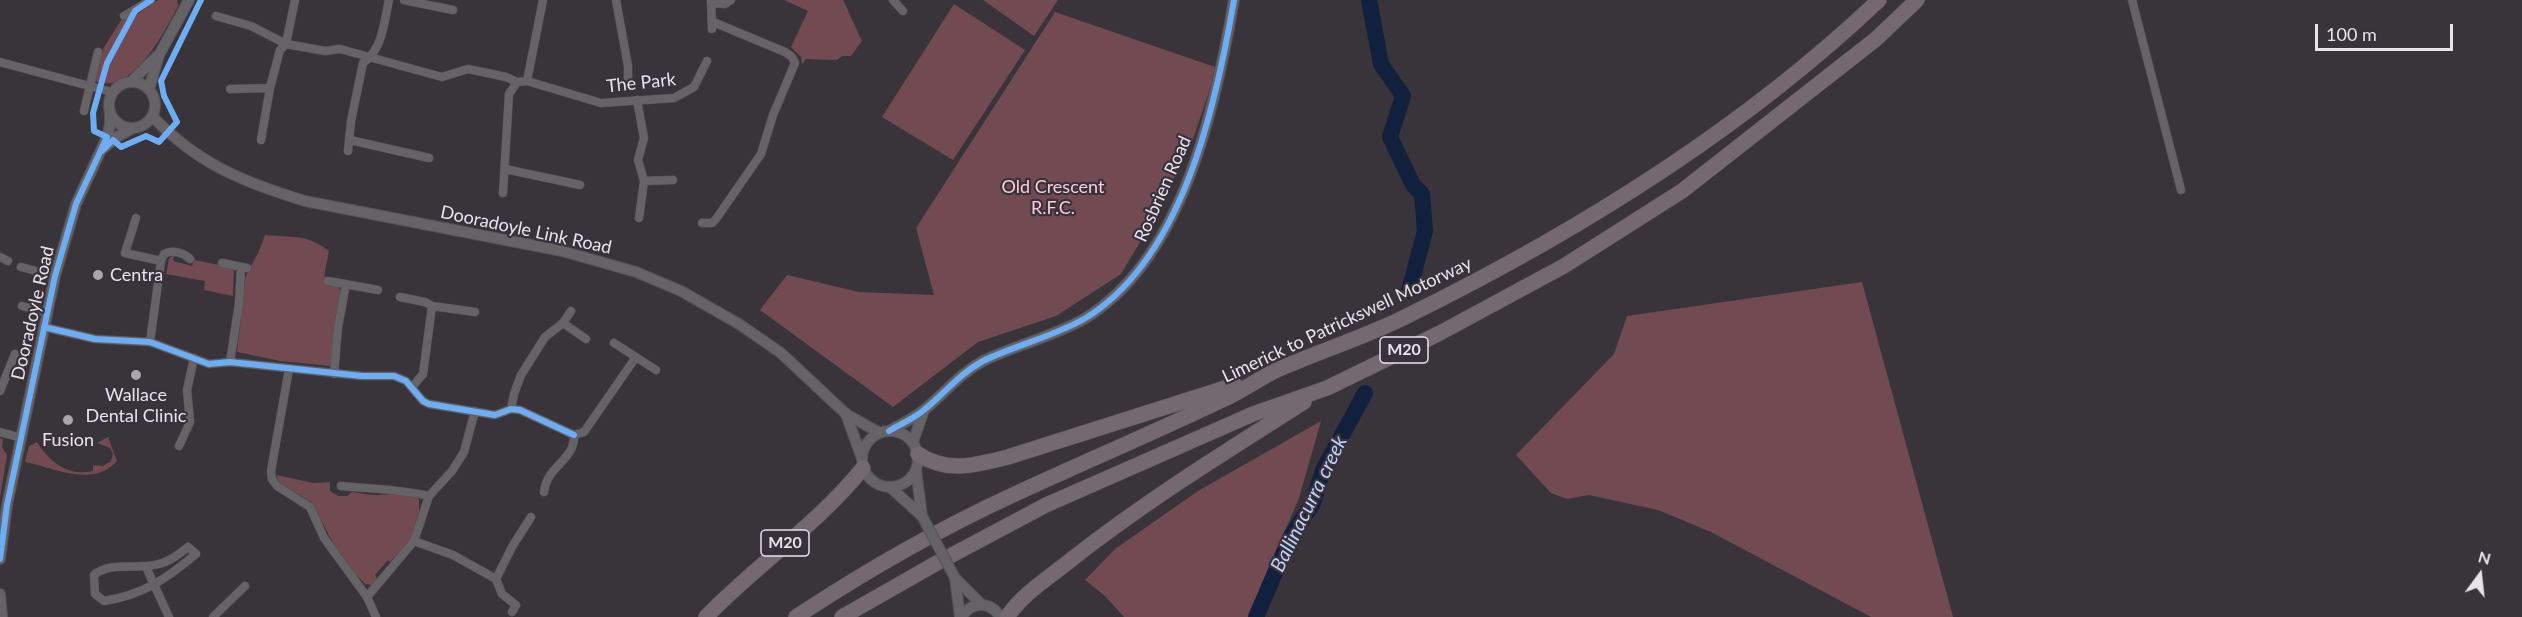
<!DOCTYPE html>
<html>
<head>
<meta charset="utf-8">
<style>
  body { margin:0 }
  #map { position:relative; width:2522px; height:617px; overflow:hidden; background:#38343a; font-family:Lato,sans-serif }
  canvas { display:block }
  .north { position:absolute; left:2450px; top:545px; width:60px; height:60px; -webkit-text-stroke:4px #39323c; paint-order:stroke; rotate:15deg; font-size:16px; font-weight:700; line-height:24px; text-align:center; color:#e8e3ea }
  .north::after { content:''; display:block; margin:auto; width:21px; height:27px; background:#e8e3ea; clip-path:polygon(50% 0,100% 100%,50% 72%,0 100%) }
  .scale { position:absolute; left:2315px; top:24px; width:138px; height:27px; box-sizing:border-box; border:3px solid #e8e3ea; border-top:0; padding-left:8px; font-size:18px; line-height:21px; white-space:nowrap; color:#e8e3ea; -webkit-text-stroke:4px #39323c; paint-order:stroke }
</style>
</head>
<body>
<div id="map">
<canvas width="2522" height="617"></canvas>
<div class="north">N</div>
<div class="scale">100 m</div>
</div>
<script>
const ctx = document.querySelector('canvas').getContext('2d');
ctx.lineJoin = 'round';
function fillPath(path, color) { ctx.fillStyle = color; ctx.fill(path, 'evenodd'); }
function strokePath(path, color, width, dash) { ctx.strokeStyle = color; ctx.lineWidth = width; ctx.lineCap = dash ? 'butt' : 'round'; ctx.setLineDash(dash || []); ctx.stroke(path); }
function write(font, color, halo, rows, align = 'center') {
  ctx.font = font + ' Lato,sans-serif'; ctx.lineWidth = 4.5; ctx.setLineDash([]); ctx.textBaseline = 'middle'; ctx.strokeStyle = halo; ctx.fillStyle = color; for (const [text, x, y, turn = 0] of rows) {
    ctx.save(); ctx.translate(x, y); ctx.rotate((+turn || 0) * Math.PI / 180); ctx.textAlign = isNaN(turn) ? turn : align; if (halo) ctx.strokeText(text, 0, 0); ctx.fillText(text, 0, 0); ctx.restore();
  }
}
fillPath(new Path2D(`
  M158,0H177L178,6C165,31 132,97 95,81L103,49L123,17L139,13Z
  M784,0H843L862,41L851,56H842L837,60L806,59L802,64L801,57L791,47L808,11Z
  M983,0H1058L1034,36Z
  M954,4L1025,50L953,160L882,117Z
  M1055,12L1215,67L1212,83L1193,139L1155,217L1121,274L1056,316L978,342L893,407L760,310L787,275L859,292L934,295L916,228Z
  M265,235C293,238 305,233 329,251L324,276L327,277L326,284L338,287L341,291L334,325L331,366L280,361L237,352L245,278L260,249Z
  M174,254L173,261L192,266L194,260L234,268L233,296L204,290L205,281L166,274L169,259Z
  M1862,282L1953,617H1871L1711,532L1658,510L1589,495L1567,499L1551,493L1516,455L1614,354L1627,316Z
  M1321,421L1299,498L1248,617H1124L1105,596L1085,580L1115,549L1198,491Z
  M108,437L117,461C93,488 55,468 25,462L29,446L37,442C49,462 69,477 93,471V465L103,466L111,461L113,454L110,448L97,443Z
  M0,438L3,439L2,447L7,455L0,498Z
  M276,475L313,483L330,482V491L338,496H347L352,492C360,493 369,495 377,495C391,495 405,491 419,499V511L411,539L390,562L388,560L375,575L377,578L372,585L365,584L348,566L336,548L311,502L280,483Z`), '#724b52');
strokePath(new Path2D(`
  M1369,0L1381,64L1403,96L1390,137L1413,185L1422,194L1425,231L1409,291
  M1256,617L1291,536L1313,503L1323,470L1365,393`), '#10203d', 16);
const minor = new Path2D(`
  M404,0L453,10
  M616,0L628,66V83
  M711,0L712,29
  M893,0L903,11
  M2132,0L2181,190
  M712,3L725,4L731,0
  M124,16L151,0
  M216,16L251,26L286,44L325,51L340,49L442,77L468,69L506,77L517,82
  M0,62L112,92
  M527,81L601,103L674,98L694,87L707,61
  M230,89L270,88
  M637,100L644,138L638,160L644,181L639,218
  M84,111L98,52
  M261,140L270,88L280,50L286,44L295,0
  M350,140L429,158
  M348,151L351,121L363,63C383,49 384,22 389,0
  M505,169L580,185
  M644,181L673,180
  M503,193L509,94L517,82L527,81L543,0
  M136,218L125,253L161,261L164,254C172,249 184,253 190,259
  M702,223H712L716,219L761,154L773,115L795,63L792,57L785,52L713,22
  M0,257L8,261
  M222,263L247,268
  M21,267L55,276
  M328,281L378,290
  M400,297L425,302L432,306L475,312
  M22,306L48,313
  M563,323L586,339
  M44,327L95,339L150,342L209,364L230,362L362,376H394L406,381L423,401L429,404L495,415L511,409L520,410L574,435
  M150,342L161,261
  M614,343L656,370
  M230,362L239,303L241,267
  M289,369L271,471L272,479L277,486L310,507L324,538L367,597L376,617
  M334,374L338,327L346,284
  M412,387L423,374L432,306
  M0,391L15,354
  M511,409L514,394L521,375L545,337L563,323L571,311
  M0,432L22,438
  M574,435L584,432L636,357
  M179,446L190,422L187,390L194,358
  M341,486C371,489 400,489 429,496
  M544,492C547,465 575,461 574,435
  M414,541L453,555L496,579L502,594L516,605L512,612
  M188,547L196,554C166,579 143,595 104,601L95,594L94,575C110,561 138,570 159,564C171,561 179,554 188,547Z
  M146,567L169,617
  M496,579L512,547L531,517
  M367,597L414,541L429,496L452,471L464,452L475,411
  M213,617L245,586`);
const tertiary = new Path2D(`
  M104,148L117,137L133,128
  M889,431C901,424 913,419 924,410C944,394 959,374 983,361C1016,345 1052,337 1084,319C1183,260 1216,105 1234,0
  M913,442L924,410
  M0,559L7,505L55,276L76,204L107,137L110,124V112
  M0,594L2,617`);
const secondary = new Path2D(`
  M132,81L157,56
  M109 105a23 23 0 1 1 46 0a23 23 0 1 1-46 0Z
  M149,89L159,55L189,0
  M153,117C198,164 243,182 305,201L562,251L636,272L681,291L739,324L781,353L846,414L880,433
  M846,414L861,456
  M862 459a28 28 0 1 1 56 0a28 28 0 1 1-56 0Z
  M916,470L922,516
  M891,488L922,516
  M955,578L960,617
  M955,578L982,605
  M962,617C971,601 991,601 1000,617`);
const motorway = new Path2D(`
  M918,454C948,474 976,465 1008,457L1235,385
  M706,617C756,565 818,524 863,468
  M796,617C864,572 941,528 1015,494C1084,462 1153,433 1222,400C1241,392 1258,379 1277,370C1319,351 1363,338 1405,317C1574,234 1741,131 1879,0
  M842,617L935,564L1046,505L1253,414L1327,388L1438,334L1564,266L1682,191L1876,39L1917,0
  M1007,617C1023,593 1050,577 1072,559C1146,501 1225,452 1304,402`);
strokePath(minor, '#545056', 9);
strokePath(tertiary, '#545056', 12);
strokePath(secondary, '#545056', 12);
strokePath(motorway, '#545056', 16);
strokePath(minor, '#656366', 8);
strokePath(tertiary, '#656366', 10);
strokePath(secondary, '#656366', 10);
strokePath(motorway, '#746871', 15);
const secondaryBridge = new Path2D(`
  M922,516L955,578`);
strokePath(secondaryBridge, '#545056', 12, []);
strokePath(secondaryBridge, '#656366', 10);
strokePath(new Path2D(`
  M102,151L113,140L121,147L146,136L159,142L177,122L164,96L161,81L201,0
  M44,327L95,339L150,342L209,364L230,362L362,376H394L406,381L423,401L429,404L495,415L511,409L520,410L574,435
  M889,431C901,424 913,419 924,410C944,394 959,374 983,361C1016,345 1052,337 1084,319C1183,260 1216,105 1234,0
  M0,559L7,505L55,276L76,204L107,137L94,131L93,113L107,63L135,11L151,0`), '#6dadf4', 6);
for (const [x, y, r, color] of [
  [98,275,6,"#aaa6ac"],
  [136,375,6,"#aaa6ac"],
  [68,420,6,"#aaa6ac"]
]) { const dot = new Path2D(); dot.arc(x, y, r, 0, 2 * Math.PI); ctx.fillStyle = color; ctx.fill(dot); strokePath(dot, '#39323c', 2); }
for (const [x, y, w] of [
  [1404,350,48],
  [785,543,48]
]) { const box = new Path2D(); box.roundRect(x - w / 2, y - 13, w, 26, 4.5); ctx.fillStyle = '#39323c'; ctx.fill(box); strokePath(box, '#e8e3ea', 1.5); }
write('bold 16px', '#e8e3ea', null, [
  ["M20",1404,350],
  ["M20",785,543]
]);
write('18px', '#e8e3ea', '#39323c', [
  ["The Park",641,83,-6],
  ["Rosbrien Road",1163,189,-66],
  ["Dooradoyle Link Road",526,230,12],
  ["Dooradoyle Road",33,313,-77],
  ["Limerick to Patrickswell Motorway",1347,320,-25]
]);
write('18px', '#fdccd3', '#39323c', [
  ["Old Crescent",1053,187],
  ["R.F.C.",1053,208]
]);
write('18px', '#e8e3ea', '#39323c', [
  ["Centra",110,275,"left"],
  ["Wallace",136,395],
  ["Dental Clinic",136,416],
  ["Fusion",68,440]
]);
write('italic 20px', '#bcd2f6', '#39323c', [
  ["Ballinacurra creek",1309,504,-64]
]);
</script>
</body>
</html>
